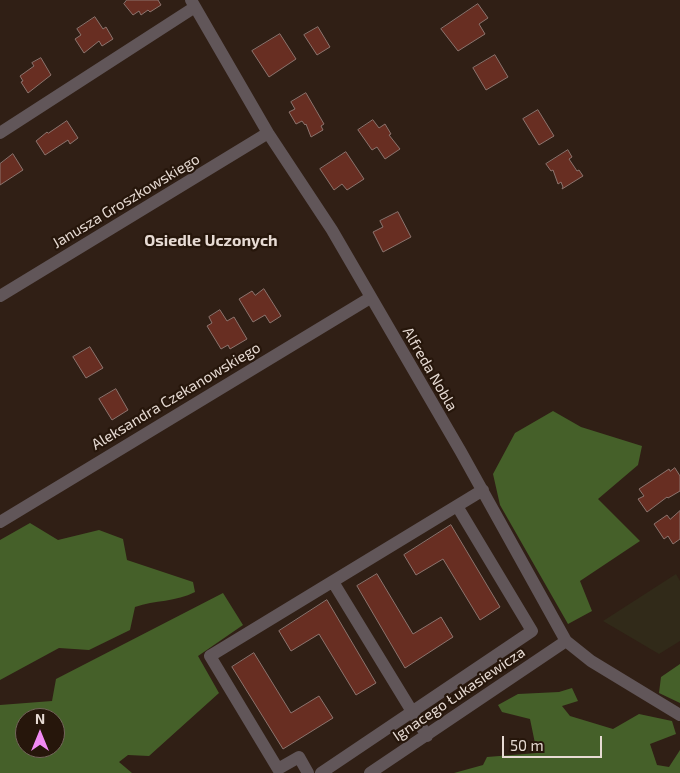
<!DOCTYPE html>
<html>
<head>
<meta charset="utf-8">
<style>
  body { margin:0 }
  #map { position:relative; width:680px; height:773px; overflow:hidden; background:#301f15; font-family:"Exo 2",sans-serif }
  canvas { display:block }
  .north { position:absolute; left:15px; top:708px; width:50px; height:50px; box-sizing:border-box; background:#26160b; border:1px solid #73655b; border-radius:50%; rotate:0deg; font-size:14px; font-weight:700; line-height:20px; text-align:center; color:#e7dbd4 }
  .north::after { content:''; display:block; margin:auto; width:18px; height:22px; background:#f18af4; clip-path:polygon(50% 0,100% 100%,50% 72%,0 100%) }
  .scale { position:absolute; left:502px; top:736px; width:100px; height:22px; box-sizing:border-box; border:2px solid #e7dbd4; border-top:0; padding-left:6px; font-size:15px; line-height:18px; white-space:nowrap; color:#e7dbd4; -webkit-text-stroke:4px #26160b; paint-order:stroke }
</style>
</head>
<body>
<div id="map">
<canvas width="680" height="773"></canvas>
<div class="north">N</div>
<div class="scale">50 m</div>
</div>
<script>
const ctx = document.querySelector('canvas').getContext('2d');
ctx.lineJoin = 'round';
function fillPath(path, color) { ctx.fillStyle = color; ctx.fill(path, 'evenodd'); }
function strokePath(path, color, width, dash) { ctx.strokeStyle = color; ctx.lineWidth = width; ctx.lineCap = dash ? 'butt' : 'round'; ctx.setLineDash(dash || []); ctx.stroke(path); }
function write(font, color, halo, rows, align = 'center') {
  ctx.font = font + ' "Exo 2",sans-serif'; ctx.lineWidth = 4.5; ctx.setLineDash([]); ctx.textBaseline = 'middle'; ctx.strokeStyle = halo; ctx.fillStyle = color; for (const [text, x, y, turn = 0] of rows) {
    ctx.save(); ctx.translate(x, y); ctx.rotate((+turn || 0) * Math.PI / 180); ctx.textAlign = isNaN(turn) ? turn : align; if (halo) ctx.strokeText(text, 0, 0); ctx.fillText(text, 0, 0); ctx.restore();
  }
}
fillPath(new Path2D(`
  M676,574L680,581V641L659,654L603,621Z`), '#312a19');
fillPath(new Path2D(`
  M553,411L581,427L642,446L638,465L598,499L640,541L580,581L592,611L568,624L500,505L493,474L515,433Z
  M30,523L58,540L99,530L123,539L127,560L193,582L195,592C176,602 155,600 135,607L130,630L89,650L59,648L0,680V540Z
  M223,593L243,625L198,656L219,693L149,756L128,755L119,762L132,773H0V705L52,701L56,679ZM25,718H55V748H25Z
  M680,664V703L659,693L661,677Z
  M572,688L578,701L562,706L570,716L613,729L639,714L672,721L676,734L650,744L657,765L669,767L680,750V773H454L483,765L487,757L537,753L530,719L502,712L498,705L518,694L559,692Z`), '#456029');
const building = new Path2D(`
  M127,0H158L161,5L150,12L148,10L141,15L139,11L133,15L124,4Z
  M478,4L488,18L479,24L485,34L458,51L441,29Z
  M95,17L103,29L106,27L113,39L102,46L99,41L84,53L75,39L81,35L77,29Z
  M318,27L330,47L317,55L304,35Z
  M280,34L296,59L269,77L252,51Z
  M495,55L508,77L486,90L473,68Z
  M41,58L51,75L28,93L21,82L23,81L20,76L34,66L32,63Z
  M306,93L324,124L321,126L323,130L311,137L306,124L305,125L302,121L296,124L289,112L295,109L291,102Z
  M538,110L554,136L539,145L523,119Z
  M373,120L379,128L385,124L391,134L389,135L400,149L385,159L377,147L372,150L358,130Z
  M67,121L78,138L70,144L68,140L45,155L36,141L47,132L48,133Z
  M568,150L572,157L569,159L577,171L579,170L583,176L562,189L563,187L561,182L558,184L553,170L551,171L546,164Z
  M346,152L364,179L347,190L342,184L334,190L320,169Z
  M13,154L23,170L0,185V164Z
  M398,212L411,237L383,252L373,232L383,227L380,221Z
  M264,289L281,316L270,323L265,315L253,322L239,299L252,291L255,295Z
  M220,310L227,321L234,317L247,339L230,349L228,345L221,349L207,326L212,323L209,317Z
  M90,347L103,368L86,378L73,357Z
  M116,389L128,410L112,420L99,399Z
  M675,468L680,476V491L668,498L667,497L647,512L638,499L644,496L639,489L669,469L670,471Z
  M680,511V539L673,544L668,536L664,539L654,524L667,515L670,519Z
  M451,525L500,607L480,620L443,559L416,575L404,555Z
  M377,574L413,634L441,617L453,637L405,668L357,586Z
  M327,600L376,683L356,695L319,634L291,651L279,631Z
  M254,653L291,713L319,696L333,718L283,749L232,667Z`);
fillPath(building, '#682e22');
strokePath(building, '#8c746e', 1);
strokePath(new Path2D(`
  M191,0L268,133L332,230L461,452L566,641L591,661L680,715
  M0,133L195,7
  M0,296L268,133
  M0,522L370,298
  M333,582L427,736
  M308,773L299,757L278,769L210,656L483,490
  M321,773L532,631L457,506
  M370,773L566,641`), '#615659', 12);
write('15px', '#e7dbd4', '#26160b', [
  ["Janusza Groszkowskiego",126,201,-31],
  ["Alfreda Nobla",430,369,60],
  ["Aleksandra Czekanowskiego",176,396,-31],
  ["Ignacego Łukasiewicza",459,694,-34]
]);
write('bold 16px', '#e7dbd4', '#26160b', [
  ["Osiedle Uczonych",211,241]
]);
</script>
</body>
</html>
